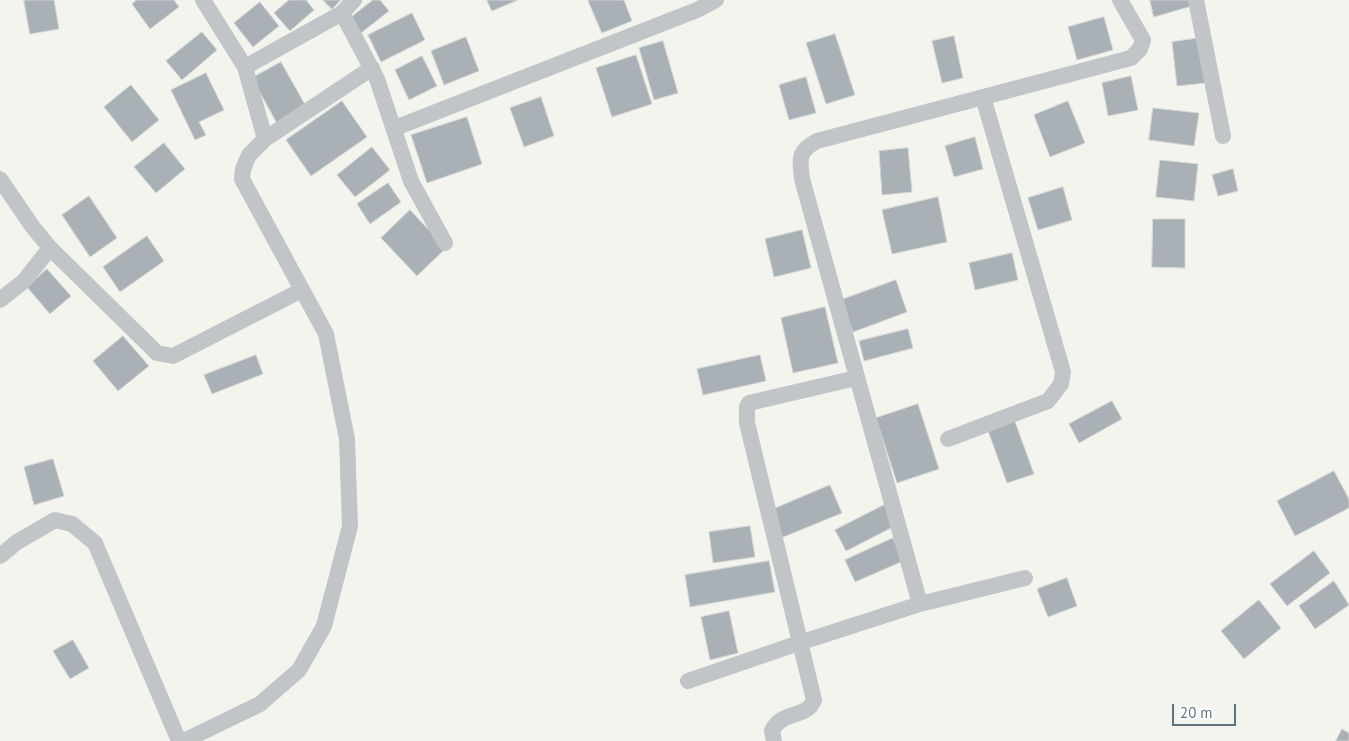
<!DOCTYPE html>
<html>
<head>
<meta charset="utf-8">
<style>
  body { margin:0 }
  #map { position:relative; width:1349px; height:741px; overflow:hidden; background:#f4f4ef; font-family:"PT Sans",sans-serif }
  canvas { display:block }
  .scale { position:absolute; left:1172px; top:704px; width:64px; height:22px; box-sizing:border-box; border:2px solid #627281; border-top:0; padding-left:6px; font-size:15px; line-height:18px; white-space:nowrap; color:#627281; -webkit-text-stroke:4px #fff; paint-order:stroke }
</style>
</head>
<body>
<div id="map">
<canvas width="1349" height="741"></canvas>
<div class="scale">20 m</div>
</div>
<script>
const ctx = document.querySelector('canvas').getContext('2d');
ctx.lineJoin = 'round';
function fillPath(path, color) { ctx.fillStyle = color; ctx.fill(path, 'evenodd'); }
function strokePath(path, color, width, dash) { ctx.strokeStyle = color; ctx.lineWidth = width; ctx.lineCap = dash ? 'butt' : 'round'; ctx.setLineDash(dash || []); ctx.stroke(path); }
const building = new Path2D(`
  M24,0H54L59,29L30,34Z
  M137,0H174L179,7L150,29L132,4Z
  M289,0H306L314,10L290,31L274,13Z
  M323,0H341L332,9Z
  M373,0H380L389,11L361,33L349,19Z
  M487,0H518L492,11Z
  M588,0H624L632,21L602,33Z
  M1150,0H1191L1192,6L1154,17Z
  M260,2L279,26L253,47L234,23Z
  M412,13L425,40L381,62L368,35Z
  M1104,17L1113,50L1077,60L1068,27Z
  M202,32L217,50L182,80L166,61Z
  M835,34L855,95L826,104L806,43Z
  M954,36L963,78L942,83L932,41Z
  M466,37L479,71L444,85L431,51Z
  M1199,38L1205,83L1177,86L1172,42Z
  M663,41L678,93L654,100L639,48Z
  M636,55L652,104L612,117L596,68Z
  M422,56L437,86L409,100L395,70Z
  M281,62L308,110L279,127L252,78Z
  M206,73L224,110L199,122L206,135L195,140L171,90Z
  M1131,76L1138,110L1108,116L1102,83Z
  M806,77L816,113L789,120L779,85Z
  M131,85L159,120L132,142L104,107Z
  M541,97L554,136L524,147L510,108Z
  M342,101L367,137L311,176L286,140Z
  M1068,101L1085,143L1050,157L1034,115Z
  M1153,108L1199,113L1194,146L1149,140Z
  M467,117L482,164L427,183L411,135Z
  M975,137L983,169L954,177L945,146Z
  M164,143L185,169L156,193L134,167Z
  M372,147L390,170L355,197L337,175Z
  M908,148L912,192L882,195L879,151Z
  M1160,160L1198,164L1194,201L1156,197Z
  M1233,169L1238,191L1218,196L1212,175Z
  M388,183L401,202L370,224L357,204Z
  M1063,187L1072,220L1038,230L1028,198Z
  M89,196L117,238L90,257L62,215Z
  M938,197L947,242L892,254L882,210Z
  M410,210L446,248L417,276L381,238Z
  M1153,219H1185V268L1152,267Z
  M802,230L811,268L774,277L765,239Z
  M147,236L164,261L120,292L103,267Z
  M1012,253L1018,280L975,290L969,263Z
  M47,269L71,296L50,314L27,287Z
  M896,280L907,312L853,332L841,300Z
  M825,307L838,363L793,373L781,318Z
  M908,329L913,348L864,361L859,341Z
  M123,336L149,366L118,391L93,361Z
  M256,355L263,374L212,394L204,375Z
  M760,355L766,381L703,395L697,369Z
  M1112,401L1122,419L1079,443L1069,424Z
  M918,404L939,469L897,483L876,418Z
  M1014,419L1034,474L1007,483L987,428Z
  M53,459L64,496L34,505L24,467Z
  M1334,471L1349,499V508L1295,536L1277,501Z
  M830,485L842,513L781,538L769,511Z
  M886,504L897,525L846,551L835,530Z
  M750,526L755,557L713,563L709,532Z
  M893,538L903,561L855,582L845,560Z
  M1314,551L1330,573L1287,606L1270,584Z
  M769,561L775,592L690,607L685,575Z
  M1067,578L1077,606L1048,617L1037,589Z
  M1334,581L1349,605L1315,629L1299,606Z
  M1259,600L1281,628L1244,659L1221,631Z
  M729,611L738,653L710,660L701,617Z
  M73,640L89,668L70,679L53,651Z
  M1342,729L1349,733V741H1336Z`);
fillPath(building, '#a9b0b6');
strokePath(building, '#d5d5d3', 1);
strokePath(new Path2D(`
  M203,0L245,67L265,139
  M1196,0L1223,136
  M342,13L377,79L411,181L445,243
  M245,67L342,13L354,0
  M395,128L697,10L716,0
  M0,179L32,226L50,248L157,353L173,356L302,290
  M0,300L24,281L50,248
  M948,439L1048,401L1061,384L1063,372L983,97
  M0,556L17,542L55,520L72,524L95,543L179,741
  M920,604L802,179C800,158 797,152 817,141L1131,58L1140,49L1143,40L1120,0
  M688,681L802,642L920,604L1025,578
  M184,741L260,704L299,670L324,626L350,526L347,439L326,334L242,179L243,169L249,155L265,139L372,68
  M774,741L772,731C781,710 807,719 814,700L747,423V407L749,403L856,378`), '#c1c5c8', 16);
</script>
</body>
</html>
